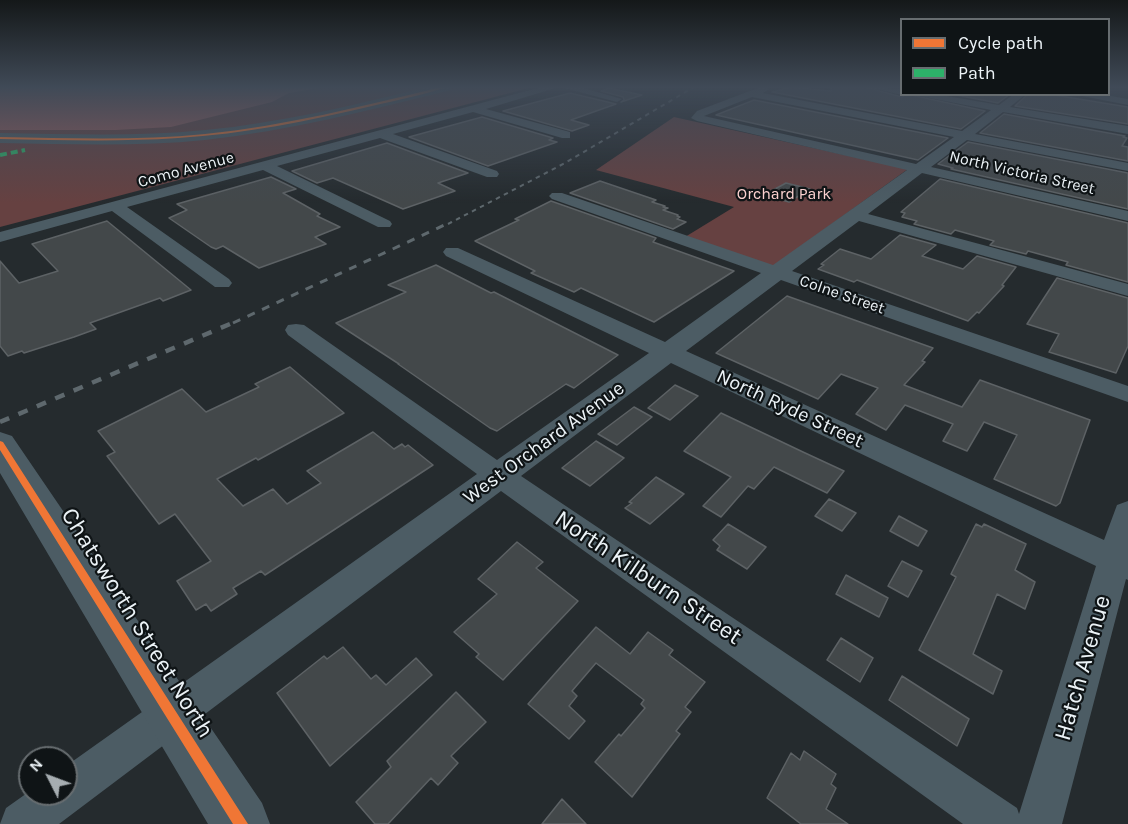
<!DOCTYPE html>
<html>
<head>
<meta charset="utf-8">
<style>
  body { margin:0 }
  #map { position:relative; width:1128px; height:824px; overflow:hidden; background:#252b2e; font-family:Karla,sans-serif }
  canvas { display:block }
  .legend { position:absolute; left:900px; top:18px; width:210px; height:78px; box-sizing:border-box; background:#0f1416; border:2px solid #676d70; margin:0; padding:8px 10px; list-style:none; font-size:18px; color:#ecf3f7 }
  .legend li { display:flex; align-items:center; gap:12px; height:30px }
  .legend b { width:30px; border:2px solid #676d70 }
  .north { position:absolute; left:18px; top:746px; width:60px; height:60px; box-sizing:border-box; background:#0f1416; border:2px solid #676d70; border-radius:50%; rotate:312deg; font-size:16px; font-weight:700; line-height:24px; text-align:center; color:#ecf3f7 }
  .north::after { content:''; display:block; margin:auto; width:21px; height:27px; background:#a6adb1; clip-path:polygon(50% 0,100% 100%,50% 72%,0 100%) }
</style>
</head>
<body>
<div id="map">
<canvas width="1128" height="824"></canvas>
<ul class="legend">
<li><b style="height:8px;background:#f07635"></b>Cycle path</li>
<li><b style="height:8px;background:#2db169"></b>Path</li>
</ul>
<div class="north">N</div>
</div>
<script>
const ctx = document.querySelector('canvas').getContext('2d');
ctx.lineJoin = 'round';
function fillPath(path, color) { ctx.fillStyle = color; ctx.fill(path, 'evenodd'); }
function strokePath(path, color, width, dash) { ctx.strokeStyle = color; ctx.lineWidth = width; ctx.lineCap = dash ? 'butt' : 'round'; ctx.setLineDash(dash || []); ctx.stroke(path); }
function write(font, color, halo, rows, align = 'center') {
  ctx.font = font + ' Karla,sans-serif'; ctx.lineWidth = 4.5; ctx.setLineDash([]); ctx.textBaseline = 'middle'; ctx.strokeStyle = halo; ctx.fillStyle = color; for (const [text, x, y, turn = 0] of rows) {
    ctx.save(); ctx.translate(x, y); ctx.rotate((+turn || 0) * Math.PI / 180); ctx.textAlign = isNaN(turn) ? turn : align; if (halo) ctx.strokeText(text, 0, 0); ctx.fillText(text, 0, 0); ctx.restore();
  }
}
fillPath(new Path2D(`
  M0,87H533L0,227Z
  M674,117L908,169L772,267L685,237L734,207L596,170Z`), '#664141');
fillPath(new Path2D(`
  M0,87H325L289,93L272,102L171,127L116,130H0Z`), '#995c5c');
const building = new Path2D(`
  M791,87L831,91V87H865L902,97L907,94L985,111L961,129L772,92Z
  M609,88L642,95L621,102L624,100L623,97L601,91Z
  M570,93L616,104L571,120L589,125L572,131L503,111Z
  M951,94H1010L998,103Z
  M1028,94H1048L1128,107V124L1015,106Z
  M754,100L948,138L918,160L716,115Z
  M1004,114L1125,136L1123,137L1127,138L1122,146L1128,147V161L980,133Z
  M482,117L553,138L549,140L557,142L488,166L409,137Z
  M968,142L1128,173V209L951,169L953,168L938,164Z
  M387,143L468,173L438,183L455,191L403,209L333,178L317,183L292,171Z
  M271,177L296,189L283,193L320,214L317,216L340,227L315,237L326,244L259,268L223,246L216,249L211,247L169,218L187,210L177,204Z
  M940,179L1128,223V282L1066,265L1068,262L1028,251L1026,254L990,245L994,241L955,230L951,234L914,224L917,221L902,217L905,213L901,212Z
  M600,181L656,200L652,202L665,206L663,207L668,208L663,210L678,215L677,216L680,217L677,219L686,222L673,229L570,193Z
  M786,183L810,189L789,202L764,195Z
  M551,201L656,238L653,242L734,271L654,322L581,288L574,292L531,273L535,271L475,241L519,220L515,219Z
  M107,221L191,290L163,301L160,298L90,323L96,329L74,337L24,353L22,351L8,356L0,346V261L19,283L58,271L32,244Z
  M900,235L936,245L922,256L963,269L977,256L1016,267L1002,285L1004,286L979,313L977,312L968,321L857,280L854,282L818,269L824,265L821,264L840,249L871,259Z
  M436,265L491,293L494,292L618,355L574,388L566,384L497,431L490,428L398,364H399L336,323L406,292L388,285Z
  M1057,278L1128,298V346L1116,373L1049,352L1059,334L1027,324Z
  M787,296L933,348L922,361L925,362L904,385L962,407L980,380L1090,420L1060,503L1056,506L994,479L1017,435L984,422L967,451L943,441L953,424L905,405L886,430L856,414L878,388L841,374L818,399L716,353Z
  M290,367L344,413L258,460L256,458L217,479L243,506L273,489L287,504L321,483L307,471L373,432L394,449L402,444L405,447L408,445L433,465L265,575L261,571L233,588L237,594L211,611L206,604L196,610L177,581L211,561L175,514L159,524L107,456L115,452L98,431L182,389L206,412L259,387L255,384Z
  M675,385L698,396L670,420L648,408Z
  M634,407L652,417L617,445L598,434Z
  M721,413L803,452L844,471L827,493L774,467L754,489L748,486L721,517L703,506L731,477L684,451Z
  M596,441L624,458L590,486L562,468Z
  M656,477L684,494L650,524L625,508L632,503L629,502Z
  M829,499L856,513L842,531L815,516Z
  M899,516L927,531L918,546L890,531Z
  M728,524L766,547L747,569L717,550L720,546L713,540Z
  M976,524L982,527L984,524L1026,544L1015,570L1035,582L1025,609L997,594L973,654L1002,671L993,694L919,650L956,577L951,574Z
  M517,542L543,562L536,568L578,601L503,680L476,657L479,654L454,632L497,594L478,579Z
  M902,561L922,571L908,597L888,586Z
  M846,575L888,598L879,617L836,594Z
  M596,627L630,654L648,632L673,650L669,655L705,682L685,707L691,712L676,731L680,734L632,797L595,762L619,734L621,736L645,708L641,704L644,700L596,663L572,691L577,696L569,706L585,721L569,739L528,704Z
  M841,638L873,658L860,682L827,660Z
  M343,647L371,679L376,675L386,685L416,658L432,675L330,766L277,693L324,656L327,659Z
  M902,676L969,719L957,746L889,700Z
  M456,692L486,722L451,756L458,763L438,785L431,778L388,824H375L356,802L391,767L387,761Z
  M804,751L836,774L831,784L836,788L826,809L848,824H801L767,798L791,753L800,760Z
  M562,799L586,824H542Z`);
fillPath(building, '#43484a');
strokePath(building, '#5d6265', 1.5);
fillPath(new Path2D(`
  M541,87H559L486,109L570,132V138H562L473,112L393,134L497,171L499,174L497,177H487L380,138L277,166L390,221L392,224L390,227H378L263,170L127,207L229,279L232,283L229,287H215L112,211L0,242V232Z
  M560,87H580L622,99L617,102Z
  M760,87L770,89L763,93L962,131L991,110L909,94H935L999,105L1014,94H1026L1010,107L1128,126V134L1003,112L975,134L1128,163V171L967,140L931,167L1128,211V221L922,173L868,214L1128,284V296L859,221L792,271L1128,386V402L781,280L686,351L1104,540L1117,505L1128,501V580L1126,579L1062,824H963L501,491L59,824H0L6,808L30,791V794H66V766L477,474L288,335L285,330L288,325L296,324L304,325L497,460L649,353L446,256L443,252L446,248H458L665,342L761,273L552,199L549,196L552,193H562L773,265L907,170L697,121L691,118L697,111ZM752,97L954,137L916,164L704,116ZM671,363L1096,566L1019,814L1017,808L521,476Z
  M867,87L902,89V94H904L902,95Z
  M1072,94H1100L1128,99V105Z`), '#4c5c64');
fillPath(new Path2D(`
  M428,87H452L451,90C370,110 288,131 205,140C137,147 68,144 0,143V133C68,134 137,137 205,130C280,123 354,105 428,87Z
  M0,432L12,436L262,803L270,824H208L0,473Z`), '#4c5c64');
strokePath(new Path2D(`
  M448,224L565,163L694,87`), '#5e686d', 2, [4.5, 4.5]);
strokePath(new Path2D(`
  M233,323L451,222`), '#5e686d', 3, [8, 8]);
strokePath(new Path2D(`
  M0,422L237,321`), '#5e686d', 4.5, [10, 10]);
strokePath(new Path2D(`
  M0,155L25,150`), '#2db169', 4, [7, 4]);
fillPath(new Path2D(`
  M441,87H447C423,95 397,100 372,106C308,121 244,134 178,138C119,142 59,140 0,139V137C68,138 137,141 205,134C285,126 363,106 441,87Z
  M0,441L3,442L248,824H233L0,450Z`), '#f07635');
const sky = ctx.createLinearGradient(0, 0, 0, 203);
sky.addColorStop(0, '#141819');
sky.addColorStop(0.43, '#404a57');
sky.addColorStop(1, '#404a5700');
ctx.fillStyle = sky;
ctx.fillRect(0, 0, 1128, 203);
write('16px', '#ecf3f7', '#0f1416', [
  ["Como Avenue",186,170,-15],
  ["North Victoria Street",1022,173,13],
  ["Colne Street",842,295,19]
]);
write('16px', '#fcd2d0', '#0f1416', [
  ["Orchard Park",784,194]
]);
write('20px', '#ecf3f7', '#0f1416', [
  ["North Ryde Street",790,409,25],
  ["West Orchard Avenue",544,443,-36]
]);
write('24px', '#ecf3f7', '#0f1416', [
  ["North Kilburn Street",648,578,34],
  ["Chatsworth Street North",137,623,58],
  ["Hatch Avenue",1083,668,-74]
]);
</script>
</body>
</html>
